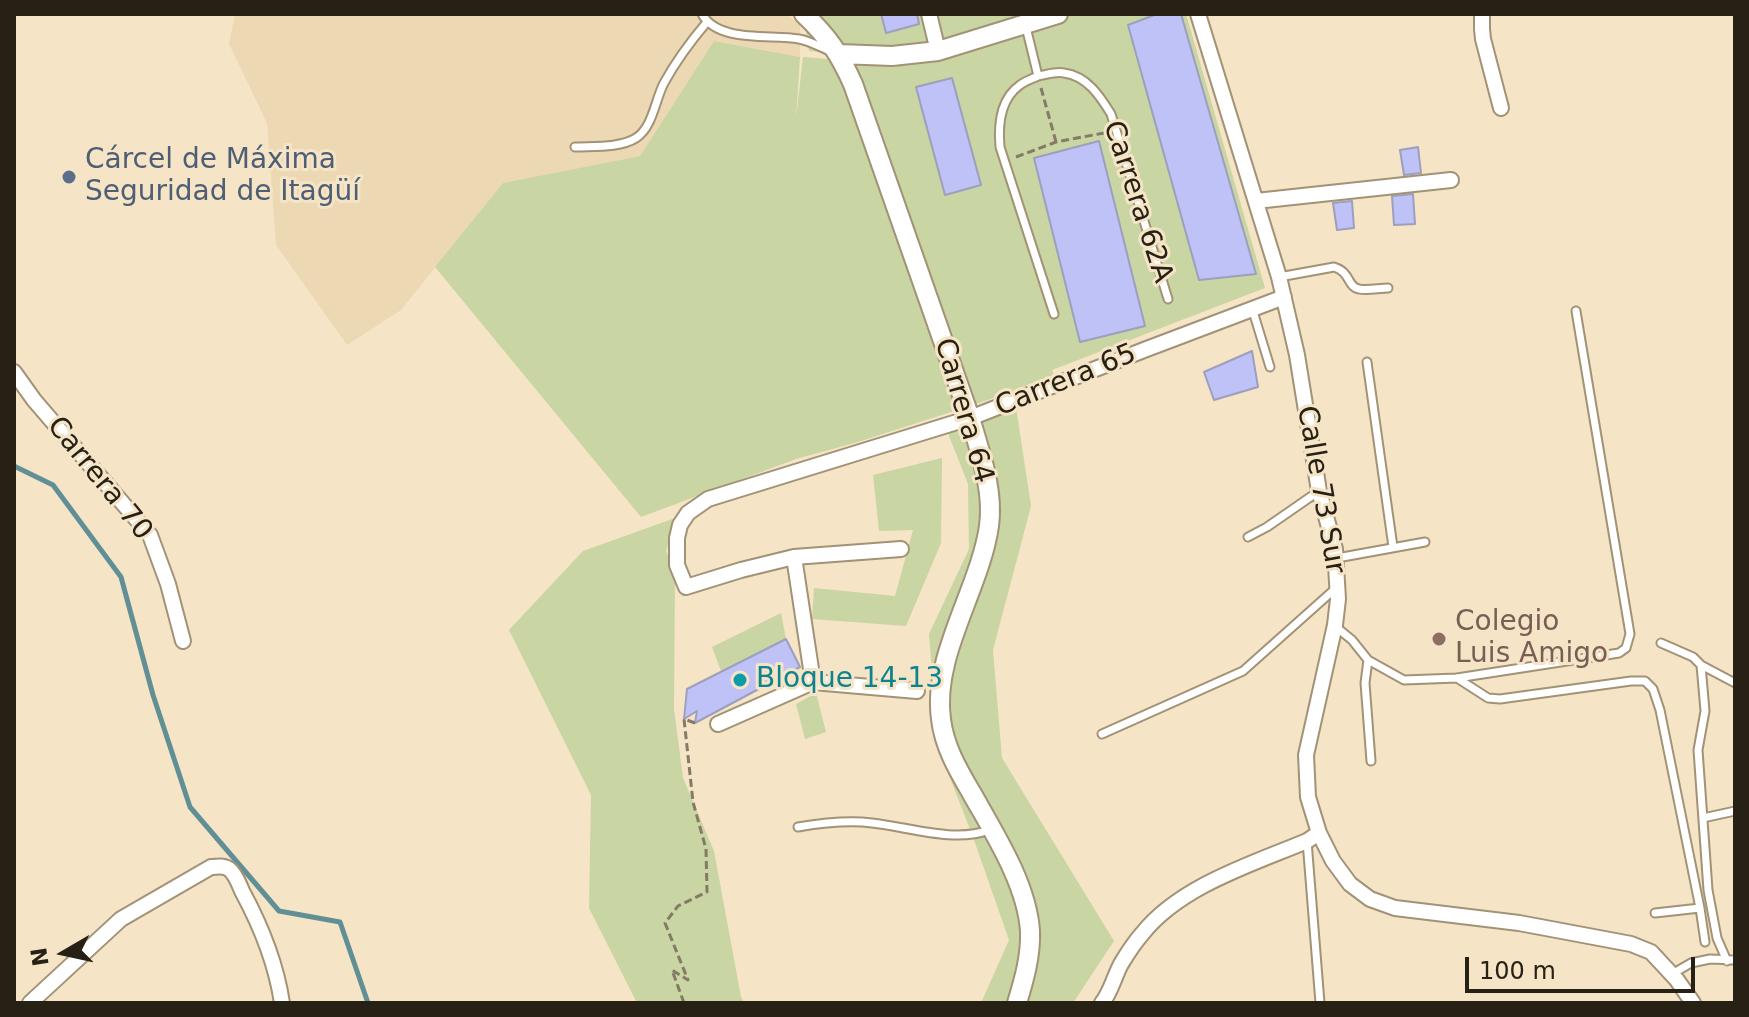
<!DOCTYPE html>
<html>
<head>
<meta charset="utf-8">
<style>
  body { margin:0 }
  #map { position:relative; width:1749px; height:1017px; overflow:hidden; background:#f5e4c6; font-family:"DejaVu Sans",sans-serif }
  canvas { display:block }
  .frame { position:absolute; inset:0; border:16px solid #262015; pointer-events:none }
  .north { position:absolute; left:24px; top:913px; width:80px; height:80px; -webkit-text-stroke:6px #f5e4c6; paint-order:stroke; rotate:261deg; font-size:22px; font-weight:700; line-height:32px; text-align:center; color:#262015 }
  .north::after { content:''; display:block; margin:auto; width:28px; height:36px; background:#262015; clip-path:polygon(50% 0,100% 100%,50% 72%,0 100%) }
  .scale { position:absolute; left:1465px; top:957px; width:230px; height:36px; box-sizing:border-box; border:4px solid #262015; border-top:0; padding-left:10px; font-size:24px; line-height:28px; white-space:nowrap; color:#262015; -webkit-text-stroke:6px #f5e4c6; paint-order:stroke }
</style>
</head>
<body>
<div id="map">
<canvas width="1749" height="1017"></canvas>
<div class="frame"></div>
<div class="north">N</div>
<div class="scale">100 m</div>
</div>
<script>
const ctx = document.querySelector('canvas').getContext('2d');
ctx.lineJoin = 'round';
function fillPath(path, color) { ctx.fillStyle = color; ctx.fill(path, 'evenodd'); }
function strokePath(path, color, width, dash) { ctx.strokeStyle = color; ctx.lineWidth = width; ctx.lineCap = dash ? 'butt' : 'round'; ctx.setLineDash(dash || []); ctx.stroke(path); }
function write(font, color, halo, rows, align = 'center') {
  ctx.font = font + ' "DejaVu Sans",sans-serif'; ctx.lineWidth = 6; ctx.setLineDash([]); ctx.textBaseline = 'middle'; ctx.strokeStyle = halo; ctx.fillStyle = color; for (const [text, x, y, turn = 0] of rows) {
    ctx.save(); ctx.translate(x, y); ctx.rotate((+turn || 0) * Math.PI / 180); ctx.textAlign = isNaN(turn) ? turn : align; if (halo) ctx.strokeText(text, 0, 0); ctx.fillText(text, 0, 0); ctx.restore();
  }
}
fillPath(new Path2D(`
  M235,14H786L800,25V57L714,41L640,156L503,183L401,310L347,345L276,245L267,123L229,44Z`), '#edd8b4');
fillPath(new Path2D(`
  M797,14H1186L1265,288L1052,370L1054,375L985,401L858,442L796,459L641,517L435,267L503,183L640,156L714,41L800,57L796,119L803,57L840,60L869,66L865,55L809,51L804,20Z
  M1014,394L1031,506L993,650L1002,758L1114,941L1073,1003H981L1009,940L973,837L938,747L929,634L969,549L968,484L942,418Z
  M942,458L941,543L906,626L812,619L814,588L895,596L913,530L879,531L873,475Z
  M678,517L666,551L675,570L674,709L683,778L714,851L741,997L744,1003H637L589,908L591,795L509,630L583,551Z
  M781,613L786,639L721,671L712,647Z
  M816,693L826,732L805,739L796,704Z`), '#c9d5a2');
strokePath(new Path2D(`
  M14,466L53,485L121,577L153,695L190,807L279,911L340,922L368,1003`), '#608f96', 5);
const building = new Path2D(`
  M881,14H917L919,24L886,33Z
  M1157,14H1181L1256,274L1199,280L1128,25Z
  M952,78L981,185L945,195L916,87Z
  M1099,141L1145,326L1080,342L1034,158Z
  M1418,147L1421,173L1404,175L1400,150Z
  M1413,194L1415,224L1394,225L1392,196Z
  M1352,201L1354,228L1337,230L1333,203Z
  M1252,351L1258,387L1214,400L1204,372Z
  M786,639L800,667L695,723L697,711L684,719L687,689Z`);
fillPath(building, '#bfc2f6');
strokePath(building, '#9d9fbd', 2);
const service = new Path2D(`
  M702,14C718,43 771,34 799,39C810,41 820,47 830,51
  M1026,27L1038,76C1046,75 1056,71 1064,73C1087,76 1100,96 1111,114L1168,299
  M1038,76C1032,79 1025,81 1020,85C1000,99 998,125 1000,147L1054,314
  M575,147C594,146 620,148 636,138C653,127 655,100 664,83C676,61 690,42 707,22
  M1279,277L1334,267C1351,272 1347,287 1359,289C1368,291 1379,288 1388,288
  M1252,308L1270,367
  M1367,362L1393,547
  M1248,537L1267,527L1319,491
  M1337,558L1425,542
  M1336,627L1352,640L1368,660L1404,680L1457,678L1619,653L1626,648L1630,634L1576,311
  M1661,643L1693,657L1701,665L1705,711L1698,750L1708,890L1717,938L1727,961
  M1368,660L1365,683L1371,761
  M1701,665L1735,683
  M1457,678L1488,698L1500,699L1631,681H1645L1653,689L1660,710L1700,908L1705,942
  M1102,734L1243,671L1336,588
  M1703,818L1735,811
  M798,827C822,823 848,820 872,823C909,827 954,843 989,830
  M1307,841L1320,1003
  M1655,913L1700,908
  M1672,974L1691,963L1710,959L1735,960`);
const minor = new Path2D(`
  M929,14L938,51
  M1198,14L1279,277L1297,355L1319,491L1335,549L1338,599L1335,625L1306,755L1308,797L1319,833L1333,861L1350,884L1370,899L1395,908L1519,923L1631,944L1651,952L1677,980L1693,1003
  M1482,14V29L1483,39L1501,108
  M1256,201L1451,180
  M14,372L34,400L150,535L168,584L183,641
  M901,549L794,557L741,570L686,587L677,565V538L680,525L688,513L708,499L970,418L1144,350L1284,297
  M794,557L813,682
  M718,724L813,682L917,691
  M30,1003L121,919L211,867C217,867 224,865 229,869C235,873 239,884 242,891C261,926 276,963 282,1003
  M1102,1003C1111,992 1114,977 1121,964C1127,954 1134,943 1142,934C1180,886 1252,864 1307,841L1319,833`);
const tertiary = new Path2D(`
  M804,14C829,38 839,53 853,84L970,418C980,452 994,490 989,526C980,589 932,655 941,719C944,746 958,770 971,792C994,833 1027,884 1030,931C1031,956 1024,980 1017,1003
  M839,54L892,56L938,51L1058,14`);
strokePath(service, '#a29276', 11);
strokePath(minor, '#a29276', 18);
strokePath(tertiary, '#a29276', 22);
strokePath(new Path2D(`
  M1041,88L1056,142
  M1016,157L1056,142L1104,133
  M684,1003L672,970L688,980L665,923L678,906L707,892L706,849L693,802L684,719L695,723`), '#857a66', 3, [8, 4]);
strokePath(service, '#fff', 7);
strokePath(minor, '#fff', 14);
strokePath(tertiary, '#fff', 18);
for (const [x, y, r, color] of [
  [69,177,8,"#5c6f8a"],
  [1439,639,8,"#8d6e63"],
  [740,680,8,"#0f9aa8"]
]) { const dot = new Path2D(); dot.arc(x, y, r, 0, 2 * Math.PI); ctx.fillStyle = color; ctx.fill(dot); strokePath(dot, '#f5e4c6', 3); }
write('28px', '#4e5e75', '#f5e4c6', [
  ["Cárcel de Máxima",85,161],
  ["Seguridad de Itagüí",85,193]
], 'left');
write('28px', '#262015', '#f5e4c6', [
  ["Carrera 62A",1137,202,72],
  ["Carrera 65",1066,381,-22],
  ["Carrera 64",963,411,74],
  ["Carrera 70",99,479,51],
  ["Calle 73 Sur",1320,490,80]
]);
write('28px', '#785e54', '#f5e4c6', [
  ["Colegio",1455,623],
  ["Luis Amigo",1455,655]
], 'left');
write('28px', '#0d838f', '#f5e4c6', [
  ["Bloque 14-13",756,680]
], 'left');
</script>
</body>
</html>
